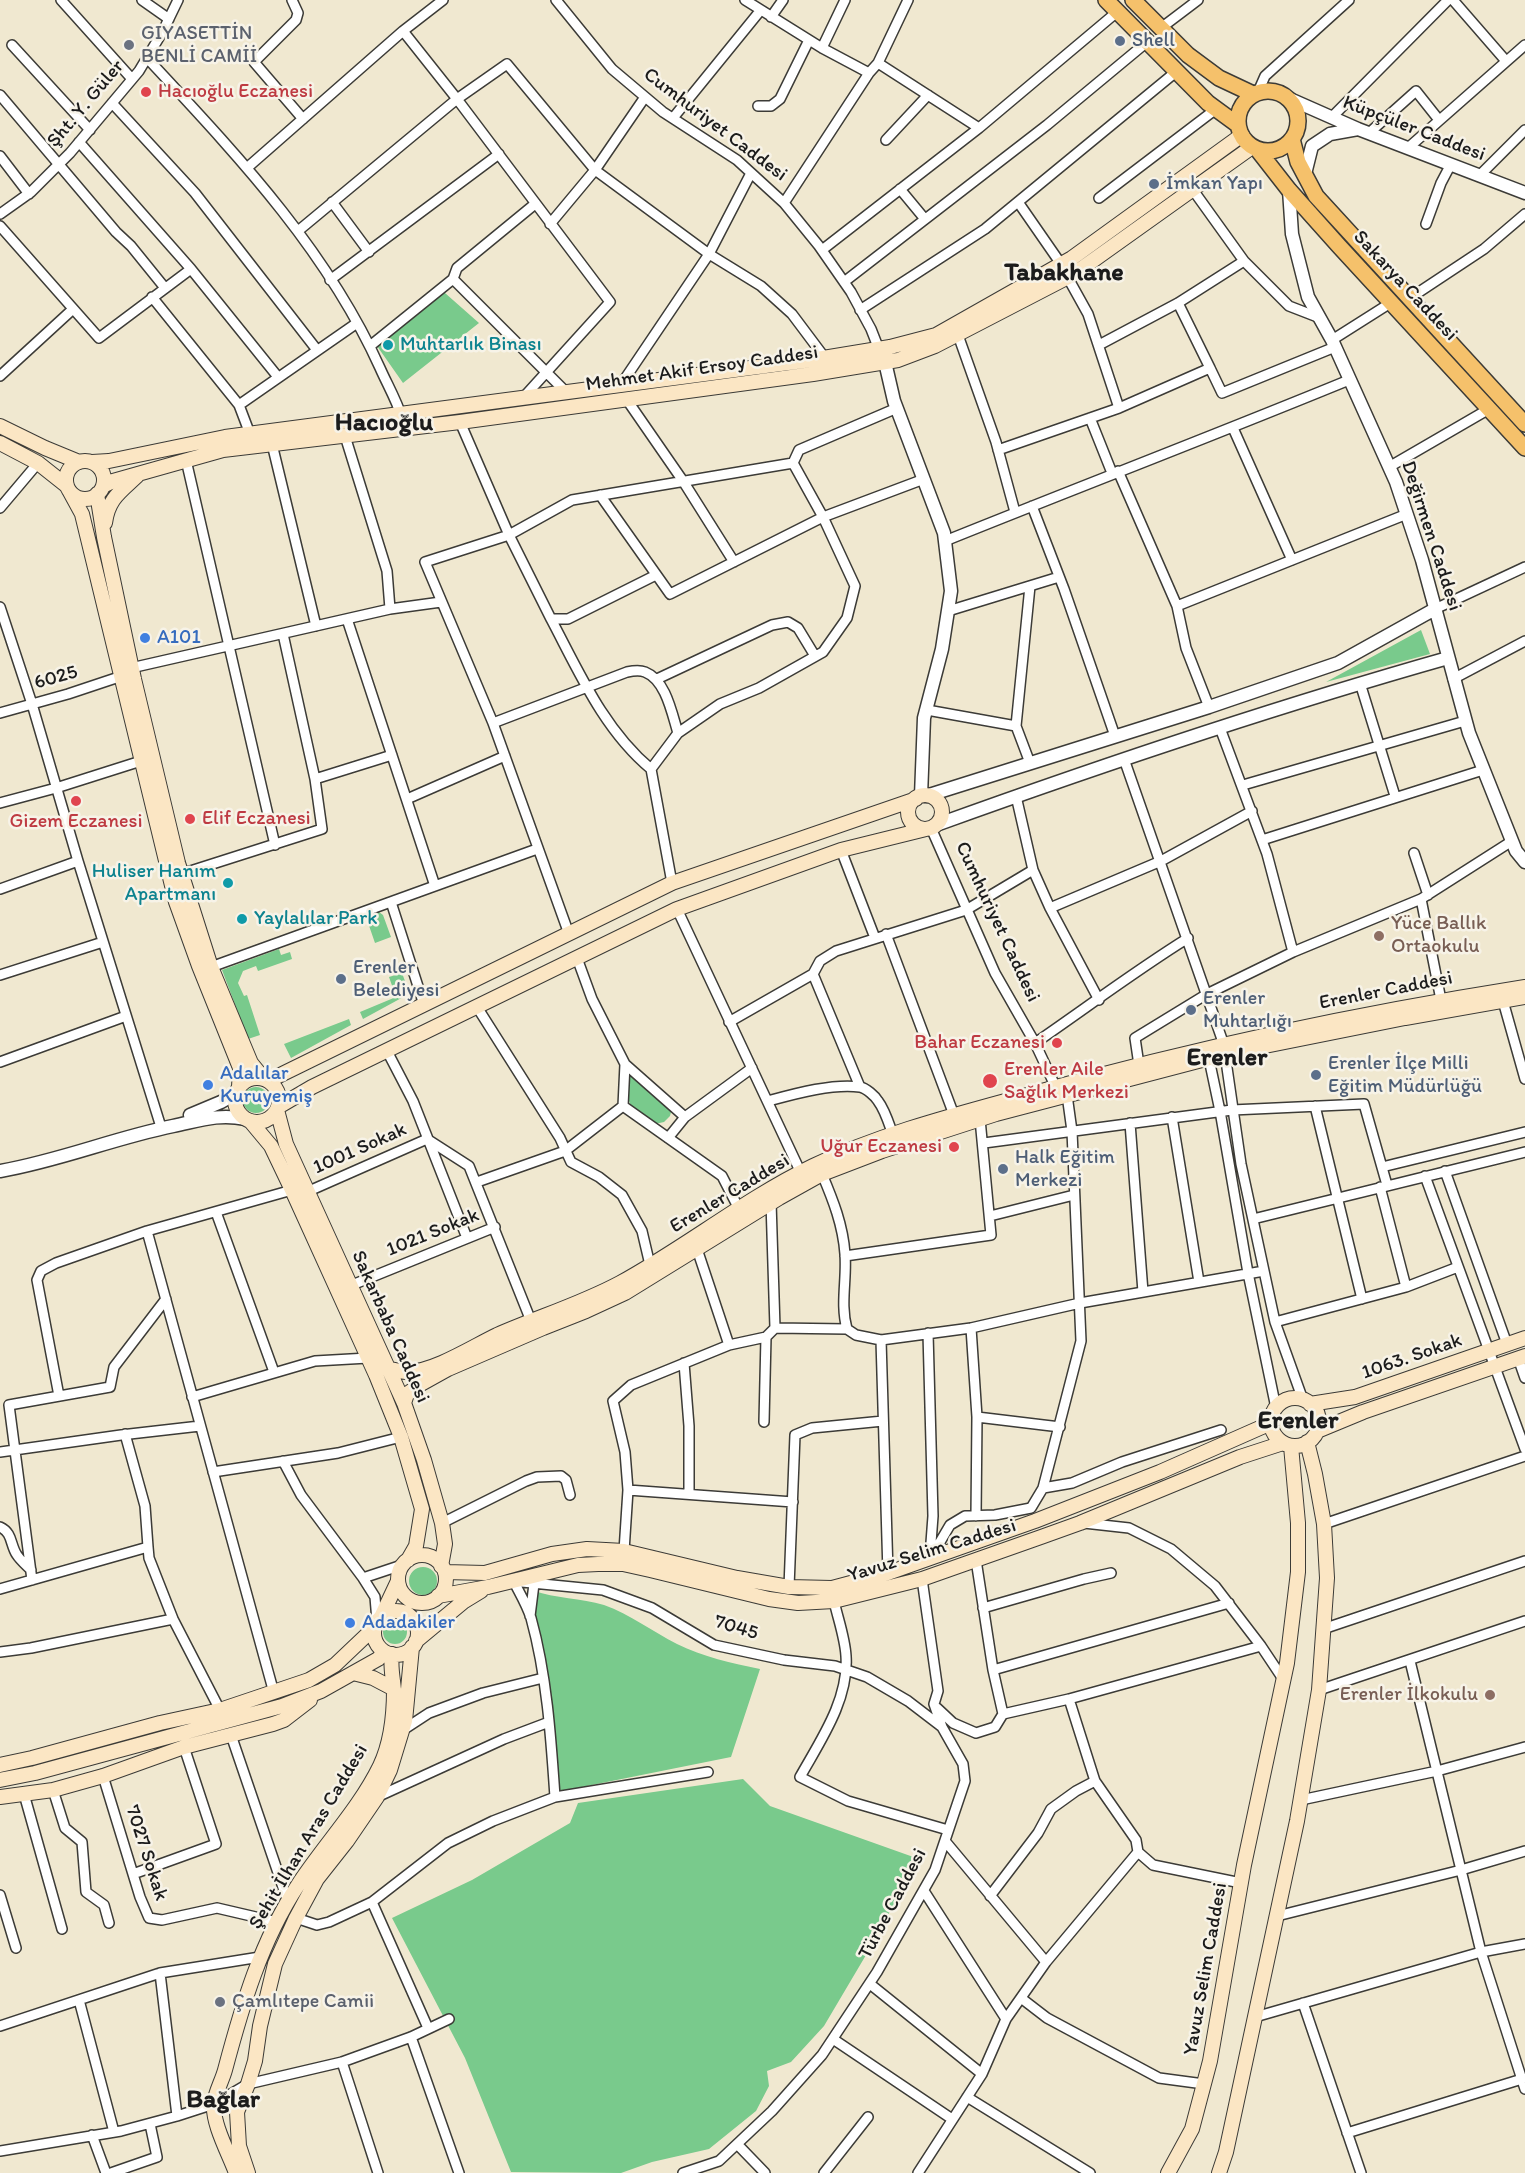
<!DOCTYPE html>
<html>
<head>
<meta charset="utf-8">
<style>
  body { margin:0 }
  canvas { display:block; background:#f0e8d0 }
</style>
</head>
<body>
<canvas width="1525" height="2173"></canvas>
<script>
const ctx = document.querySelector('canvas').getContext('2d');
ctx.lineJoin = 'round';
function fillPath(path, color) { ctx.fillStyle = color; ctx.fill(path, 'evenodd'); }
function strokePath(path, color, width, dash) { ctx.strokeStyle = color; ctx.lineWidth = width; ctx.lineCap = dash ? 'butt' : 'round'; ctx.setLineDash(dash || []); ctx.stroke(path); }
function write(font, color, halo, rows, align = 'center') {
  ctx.font = font + ' Itim,sans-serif'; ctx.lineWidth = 5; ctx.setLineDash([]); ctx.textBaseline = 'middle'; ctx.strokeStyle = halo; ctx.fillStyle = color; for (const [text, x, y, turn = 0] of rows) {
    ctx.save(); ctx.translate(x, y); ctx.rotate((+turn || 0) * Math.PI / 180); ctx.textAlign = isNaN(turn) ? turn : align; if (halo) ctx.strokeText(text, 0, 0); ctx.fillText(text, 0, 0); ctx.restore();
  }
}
fillPath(new Path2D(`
  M442,293H445L479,323L403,383L377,346Z
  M1421,630L1430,654L1326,682Z
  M379,912L383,915L391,937L375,943L366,917Z
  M279,949L281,955L290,952L292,959L258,971L256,966L243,971L238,983L244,996L247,995L260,1035L248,1039L222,970Z
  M402,973L409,992L407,995L363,1019L360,1012L396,997L389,977Z
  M349,1019L351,1025L291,1058L284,1044Z
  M629,1075L633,1076L667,1107L671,1112L670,1116L664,1122L655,1124C627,1104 627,1110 629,1075Z
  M243 1100a13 13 0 1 1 26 0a13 13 0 1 1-26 0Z
  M409 1581a14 14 0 1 1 28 0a14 14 0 1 1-28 0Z
  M532,1590C556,1599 581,1598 604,1605C630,1614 653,1632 677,1644C703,1657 732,1663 760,1669L731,1757L557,1792Z
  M383 1632a12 12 0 1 1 24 0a12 12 0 1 1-24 0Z
  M743,1779L770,1806L919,1859L866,1955L824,2026L791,2062L767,2071L769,2086L756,2111L709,2149L652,2162L621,2173L511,2172L465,2058L392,1918L472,1880L570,1823L578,1803Z`), '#79ca8c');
const minor = new Path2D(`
  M61,0L132,79
  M142,0L169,19
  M292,0L298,13L296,20L254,62L303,119
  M556,0L612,69L663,112L737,160L784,203L819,246L851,292L871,329L880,352
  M745,0L822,48L869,73
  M1453,0L1506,61
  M771,17L783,0
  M1161,28L1198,0
  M403,31L457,99L610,302L522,399
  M12,45L90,130
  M822,48L845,0
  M147,58C235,153 326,248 380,368C387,384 397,401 402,418
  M878,63L979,128L1117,12
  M1258,92L1265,76L1349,0
  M0,95L116,232L131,246L165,288
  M112,103L195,193L317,350
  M758,106H771L780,99L809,40
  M673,118L760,11
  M1331,118L1448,0
  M1369,133L1416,91L1439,120
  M886,140L928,95
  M79,142L191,269L278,377
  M1408,148L1525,45
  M0,156L29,194
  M248,167L403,31L443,0
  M1480,175L1525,130
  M900,189L924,218
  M1193,190L1244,261L1289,306L1320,318
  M1099,198L1216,109
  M332,202L369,252
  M1018,202L1061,264
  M784,203L869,73L878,63L908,0
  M535,204L457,268L453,279L567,393
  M0,214L31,192L70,153L139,71L163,31L178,0
  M550,224L595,170L645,97
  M1426,224L1441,183L1451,164
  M0,226L99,338L191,269
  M298,231L457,99L507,64L595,170L709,254L761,286L792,314L825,358
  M822,250L979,128
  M1068,278L1088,314L1119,408
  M330,280L499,154
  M844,282L1047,125L1147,42
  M152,297L239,405L250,434
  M1410,298L1484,249L1525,214
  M1178,303L1210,368
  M860,310L985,229L1177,71
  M958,335L996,442L1015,512
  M1332,340L1392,302
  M1099,345L1178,303L1244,261
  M370,346L453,279
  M0,376L73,309
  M620,386L709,254L751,173
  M627,400L683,481L734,562
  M239,405L357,323
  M1090,418L1112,473
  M460,422L509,535L551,619H568L656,575
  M1233,428L1292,560
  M345,436L387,571L390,609
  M272,444L316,626
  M998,450L1119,408L1210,368L1222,393L1335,347
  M186,460L275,845
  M793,463L799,450L897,408
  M1389,467L1489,409
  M1118,471L1177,606L1186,648L1209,707
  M600,495L670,594L823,517L924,479
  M1032,506L1064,589L1115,736
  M0,508L38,463
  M945,541C1079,487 1215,435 1349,380
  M1177,606L1407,514
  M0,607L32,704L78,861L161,1127
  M1435,609L1525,567
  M948,611L1059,577
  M347,619L435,886
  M551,619C579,672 604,730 651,769
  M131,668L390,609L441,602
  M657,679L772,625L788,622L798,628L815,656
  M1453,679L1525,641
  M1360,683L1395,796
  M927,710L1016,726
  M0,713L68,694L122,676
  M493,723L627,672C632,671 640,670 645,672C666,680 672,714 678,733
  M1220,728L1267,854L1293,952
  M1124,759L1224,1045
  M1030,763L1016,726L1030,586
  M315,779L392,755
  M1243,785L1465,721
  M1016,796L1033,870L1050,908L1099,1000
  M407,799L505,756
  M0,803L56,788L141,761
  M931,828L995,973L1035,1043L1058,1092
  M1262,840L1483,770
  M841,850L875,938
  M1414,853L1428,895
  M181,874L322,829L315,779L283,634
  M0,889L78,861
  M1421,899L1441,1000
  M391,902L424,1005
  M1050,908L1161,861L1252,811
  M677,909L801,1173
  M569,934L493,723L425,562L509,535L572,500L793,463L823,517L855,586L847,618L823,652L759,688L720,704L678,733L651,769L672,883
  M886,934L954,1115
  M577,958L592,999L625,1064L685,1117
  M211,967L537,849
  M0,975L103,942
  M1503,1001L1525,1079
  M477,1007L560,1138L571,1162L599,1177L622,1195L642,1231L650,1265
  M729,1022L813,974
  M1035,1043C1086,1008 1135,971 1188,938
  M387,1051L413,1101L467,1238
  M1225,1054L1241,1164L1275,1322L1303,1400
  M1209,1059L1220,1111L1248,1273L1276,1408
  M0,1062L126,1016
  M625,1064L623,1106L722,1176L739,1209
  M1139,1065L1135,1038L1207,994L1293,952L1421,899L1512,841
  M860,1087L813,974L820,961L836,951L966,910L1033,870
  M768,1101C794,1094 833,1083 860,1087C866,1088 875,1096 878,1101C885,1110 889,1124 893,1135
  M1315,1106L1362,1299
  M1172,1117L1199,1282
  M1130,1123L1143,1292
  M668,1138L685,1117L752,1068
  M427,1139L469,1166L531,1321
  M984,1143L1232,1110L1364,1104L1387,1185
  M1382,1167L1525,1132
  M1445,1171L1507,1344
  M822,1174C833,1200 843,1225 845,1254C847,1280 840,1304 847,1329L856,1335L881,1340L971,1328L1080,1303L1264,1271
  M1425,1176L1525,1449
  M477,1182L565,1151L623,1106
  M1380,1187L1406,1287
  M309,1191L427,1139
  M771,1202L775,1328
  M216,1212L274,1372
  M990,1216L1074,1195
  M1253,1219L1525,1152
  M147,1231L274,1693
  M697,1249L729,1345
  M845,1256L991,1235L980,1119
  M352,1285L495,1227
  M1275,1322L1406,1287L1458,1267
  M971,1328L977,1417L976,1516
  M928,1333L933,1516L930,1556
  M881,1340L888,1573
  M1518,1358L1525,1378
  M684,1363L689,1426V1494
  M59,1396L37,1280L41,1271L56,1263L147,1231L292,1190
  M192,1397L315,1361L368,1358
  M977,1417L1060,1427
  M764,1422L766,1337
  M125,1434L145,1506L148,1547
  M0,1452L121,1435L200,1426
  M283,1461L301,1495L363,1578L375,1597L377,1621
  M213,1472L338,1453L401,1437
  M1043,1488L1072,1483L1122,1462L1221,1430
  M628,1490L793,1502
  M442,1523L526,1481L537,1477L561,1476L566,1480L570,1495
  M1324,1524L1525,1456
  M0,1527C13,1533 10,1545 17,1555C20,1560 26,1565 31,1570
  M624,1551L628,1490L625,1452L613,1401L631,1385L729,1345L766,1337L775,1328L847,1329
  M930,1559L950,1525L965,1516L995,1515L1031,1508L1043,1488L1081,1341L1072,1131L1067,1095
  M976,1560L993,1670L1003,1714
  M363,1578L402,1565
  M32,1580L9,1405L110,1387L114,1367L166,1299
  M513,1580C519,1592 527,1605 531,1618C547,1676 551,1738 555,1797
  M522,1582L603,1590L652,1608L714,1645L784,1660L835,1666L867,1677L908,1701L942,1727
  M789,1587L795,1435L812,1428L883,1421
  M0,1589L148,1547L149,1558L173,1619L220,1710
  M834,1601C838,1619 845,1638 846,1656C849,1700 820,1741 800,1777L848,1801L948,1830
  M983,1608L1084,1579L1111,1573
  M530,1616L534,1584
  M1323,1629L1525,1561
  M1261,1646L1283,1679
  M0,1652L31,1648L173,1619
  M1410,1661L1481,1952L1525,2089
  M993,1670L1229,1603
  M1319,1690L1525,1621
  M937,1708L953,1723L976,1733L995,1727L1003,1714L1069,1699L1261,1646L1215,1586L1171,1549L1129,1528L1084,1523
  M403,1730L429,1713L483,1693L543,1678
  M231,1735L288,1902
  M103,1776L140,1897L149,1918L162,1920L217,1908L277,1922
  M53,1790L65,1828L82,1842L86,1892L104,1905L109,1923
  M24,1794L62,1929
  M377,1797L504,1739L549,1722
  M1301,1800L1437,1771L1525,1747
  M945,1841L1046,1962
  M1138,1852L1153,1865L1241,1883
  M133,1874L216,1844L184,1747
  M924,1891L1006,2019
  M0,1895L16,1948
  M990,1896L1038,1833L1051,1809L1076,1791L1095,1781
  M372,1902L428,2028
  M1277,1916L1461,1870L1525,1851
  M296,1918L317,1925L329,1922L372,1902L448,1843L493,1821L555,1797L708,1772
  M160,1973L177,2116
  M870,1984L982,2074
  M1021,1998L1047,2018L1159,2078L1204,2084
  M79,2000L114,2132
  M1303,2003L1361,2173
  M1255,2017L1481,1952L1525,1944
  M0,2026L160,1973L260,1957
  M411,2037L459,2173
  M833,2039L952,2119
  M342,2062L378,2173
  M967,2097L1090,2173
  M1347,2133L1522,2079
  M92,2135L106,2173
  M737,2144L765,2173
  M0,2151L121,2131L177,2116L214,2104L248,2084L342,2062L411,2037L449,2019
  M111,2173L157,2157L150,2124
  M683,2173L719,2161L772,2111L822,2055L877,1972L935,1870L965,1781L963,1764L942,1727L934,1704L938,1691L922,1579
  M824,2173L868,2117
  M918,2173L982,2074L1006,2019L1046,1962L1138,1852L1136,1840L1095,1781L1069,1699`);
const tertiary = new Path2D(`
  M1290,99L1358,129L1525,193
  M1305,174L1312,146L1330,134L1358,129
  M1289,190L1292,234L1308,297L1332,340L1396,482L1422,560L1469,733L1516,851L1525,862
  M885,362L894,401L944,533L951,591L942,649L924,718L921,796
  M926,796L1209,707L1338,663L1435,609
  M936,825C1105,764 1275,707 1448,658
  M190,1115L221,1102L235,1094
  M0,1171C59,1161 114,1138 173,1126C198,1121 219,1113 245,1119`);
const secondary = new Path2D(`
  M0,426L45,448L79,462
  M0,443L38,463L67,486
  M66 480a19 19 0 1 1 38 0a19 19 0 1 1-38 0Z
  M92,462L109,461L225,437L811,360L890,347L936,335L1072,258L1242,135
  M103,486L113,481L223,450L460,422L813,374L898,360L935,346L1074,274L1252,147
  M70,492L82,514L176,902L199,966L240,1068L239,1087
  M97,494L104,537L134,679L178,863L211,967L251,1063L264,1079
  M105,523C108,499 120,492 137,476
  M908 812a17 17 0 1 1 34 0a17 17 0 1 1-34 0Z
  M235 1100a22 22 0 1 1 44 0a22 22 0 1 1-44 0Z
  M268,1081L672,883L916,799
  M278,1107L312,1087L677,909L841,850L926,829
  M277,1110L286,1144L404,1403L424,1460L442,1523L445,1544L441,1566
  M251,1122L271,1146L292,1190L376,1375L401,1437L422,1509L416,1546L408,1560
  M390,1369C395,1370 402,1372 408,1372C435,1371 472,1347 497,1335C538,1317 581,1304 620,1283C686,1247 745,1199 813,1166C884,1132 962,1113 1038,1092C1198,1047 1361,1013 1525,987
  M1271 1422a24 24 0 1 1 48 0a24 24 0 1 1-48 0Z
  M404,1403L407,1394L421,1384L448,1369L543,1328L586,1311L625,1293L779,1198L822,1174L882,1151L996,1114L1225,1054L1405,1018L1525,997
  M1310,1404L1355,1397L1525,1338
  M1317,1431L1363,1412L1525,1356
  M398 1579a24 24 0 1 1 48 0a24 24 0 1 1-48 0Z
  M445,1572L485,1573L552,1554L587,1549L624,1551L737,1578L789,1587L832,1588L888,1573L1035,1521L1160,1472L1271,1423
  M438,1596L488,1587L578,1565L598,1564H623L650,1570L769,1599L798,1603L834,1601L922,1579L1041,1537L1080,1523L1240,1457L1283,1443
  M374 1633a22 22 0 1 1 44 0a22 22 0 1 1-44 0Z
  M382,1615L398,1581
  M416,1641L463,1602L481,1591
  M353,1673L373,1678L394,1689
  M0,1765L32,1758L160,1723L220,1710L309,1680L335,1665L374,1628
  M0,1780L35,1773L282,1706L321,1691L378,1659L385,1652
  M0,1797L53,1790L103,1776L184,1747L273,1724L284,1720L310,1700
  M236,2173C229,2154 212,2123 214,2104C215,2093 222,2081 225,2070C242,2006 261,1941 298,1885C324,1845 359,1809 380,1766C391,1743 394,1715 394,1690C393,1678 390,1666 392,1654
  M248,2173L239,2146L237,2112L248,2084L255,2061L260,2026L275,1964L296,1918L317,1879L347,1841L377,1797L390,1770L405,1721L412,1647
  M1168,2173L1192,2129L1210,2061L1244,1865L1287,1663L1298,1572V1523L1291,1446
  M1219,2173L1226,2152L1297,1821L1319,1690L1327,1578L1324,1524L1315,1474L1307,1442`);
const primary = new Path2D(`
  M1106,0L1208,103L1238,125
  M1133,0L1188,55L1219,78L1253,94
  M1238 121a30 30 0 1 1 60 0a30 30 0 1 1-60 0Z
  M1292,139L1298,162L1316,196L1525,424
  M1257,149L1289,190L1339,246L1525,448`);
strokePath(minor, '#3c3b37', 12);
strokePath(tertiary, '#3c3b37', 15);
strokePath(secondary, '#3c3b37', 16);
strokePath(primary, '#3c3b37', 18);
strokePath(minor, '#fff', 9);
strokePath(tertiary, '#fff', 12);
strokePath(secondary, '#fbe6c4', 14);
strokePath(primary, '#f5c16b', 15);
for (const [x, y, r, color] of [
  [1120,41,6,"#5c6f8a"],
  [129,45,6,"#6b7280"],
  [146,92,6,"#e0444e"],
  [1154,184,6,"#5c6f8a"],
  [388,345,6,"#0f9aa8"],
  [145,638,6,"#3f7fe0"],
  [76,801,6,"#e0444e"],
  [190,819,6,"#e0444e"],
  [228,883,6,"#0f9aa8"],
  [242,919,6,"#0f9aa8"],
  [1379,936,6,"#8d6e63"],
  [341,979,6,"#5c6f8a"],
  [1191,1010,6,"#5c6f8a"],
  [1057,1043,6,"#e0444e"],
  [1316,1075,6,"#5c6f8a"],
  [990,1081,8,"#e0444e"],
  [208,1085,6,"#3f7fe0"],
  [954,1147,6,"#e0444e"],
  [1003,1169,6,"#5c6f8a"],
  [350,1623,6,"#3f7fe0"],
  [1490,1695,6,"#8d6e63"],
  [220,2002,6,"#6b7280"]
]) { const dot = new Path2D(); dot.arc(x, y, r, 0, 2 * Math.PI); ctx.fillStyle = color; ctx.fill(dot); strokePath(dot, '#f7f3e8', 2); }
write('20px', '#5b616d', '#f7f3e8', [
  ["GIYASETTİN",141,34],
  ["BENLİ CAMİİ",141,57],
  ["Çamlıtepe Camii",232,2002]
], 'left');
write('20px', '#4e5e75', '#f7f3e8', [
  ["Shell",1132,41],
  ["İmkan Yapı",1166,184],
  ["Erenler",353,968],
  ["Belediyesi",353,991],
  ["Erenler",1203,999],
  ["Muhtarlığı",1203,1022],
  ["Erenler İlçe Milli",1328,1064],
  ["Eğitim Müdürlüğü",1328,1087],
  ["Halk Eğitim",1015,1158],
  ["Merkezi",1015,1181]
], 'left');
write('20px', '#be3a42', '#f7f3e8', [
  ["Hacıoğlu Eczanesi",158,92],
  ["Elif Eczanesi",202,819],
  ["Gizem Eczanesi",76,822,"center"],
  ["Bahar Eczanesi",1045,1043,"right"],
  ["Erenler Aile",1004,1070],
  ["Sağlık Merkezi",1004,1093],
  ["Uğur Eczanesi",942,1147,"right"]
], 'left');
write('20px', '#1c1c1c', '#f7f3e8', [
  ["Şht. Y. Güler",86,104,-50],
  ["Cumhuriyet Caddesi",715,125,37],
  ["Küpçüler Caddesi",1414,129,21],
  ["Sakarya Caddesi",1405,286,47],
  ["Mehmet Akif Ersoy Caddesi",702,369,-8],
  ["Değirmen Caddesi",1431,536,72],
  ["6025",56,678,-16],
  ["Cumhuriyet Caddesi",997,922,65],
  ["Erenler Caddesi",1386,991,-11],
  ["1001 Sokak",360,1149,-24],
  ["Erenler Caddesi",730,1194,-31],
  ["1021 Sokak",433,1233,-22],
  ["Sakarbaba Caddesi",390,1327,66],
  ["1063. Sokak",1412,1357,-19],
  ["Yavuz Selim Caddesi",932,1551,-17],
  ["7045",736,1628,17],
  ["Şehit İlhan Aras Caddesi",309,1837,-59],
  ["7027 Sokak",146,1853,72],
  ["Türbe Caddesi",893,1904,-62],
  ["Yavuz Selim Caddesi",1206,1969,-80]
]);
write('20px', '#0d838f', '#f7f3e8', [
  ["Muhtarlık Binası",400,345],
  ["Huliser Hanım",216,872,"right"],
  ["Apartmanı",216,895,"right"],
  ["Yaylalılar Park",254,919]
], 'left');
write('20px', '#366cbe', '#f7f3e8', [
  ["A101",157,638],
  ["Adalılar",220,1074],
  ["Kuruyemiş",220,1097],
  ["Adadakiler",362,1623]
], 'left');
write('20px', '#785e54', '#f7f3e8', [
  ["Yüce Ballık",1391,924],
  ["Ortaokulu",1391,947],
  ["Erenler İlkokulu",1478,1695,"right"]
], 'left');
write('bold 26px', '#1c1c1c', '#f7f3e8', [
  ["Tabakhane",1064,273],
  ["Hacıoğlu",384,423],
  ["Erenler",1227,1058],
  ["Erenler",1298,1421],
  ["Bağlar",223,2100]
]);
</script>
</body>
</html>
